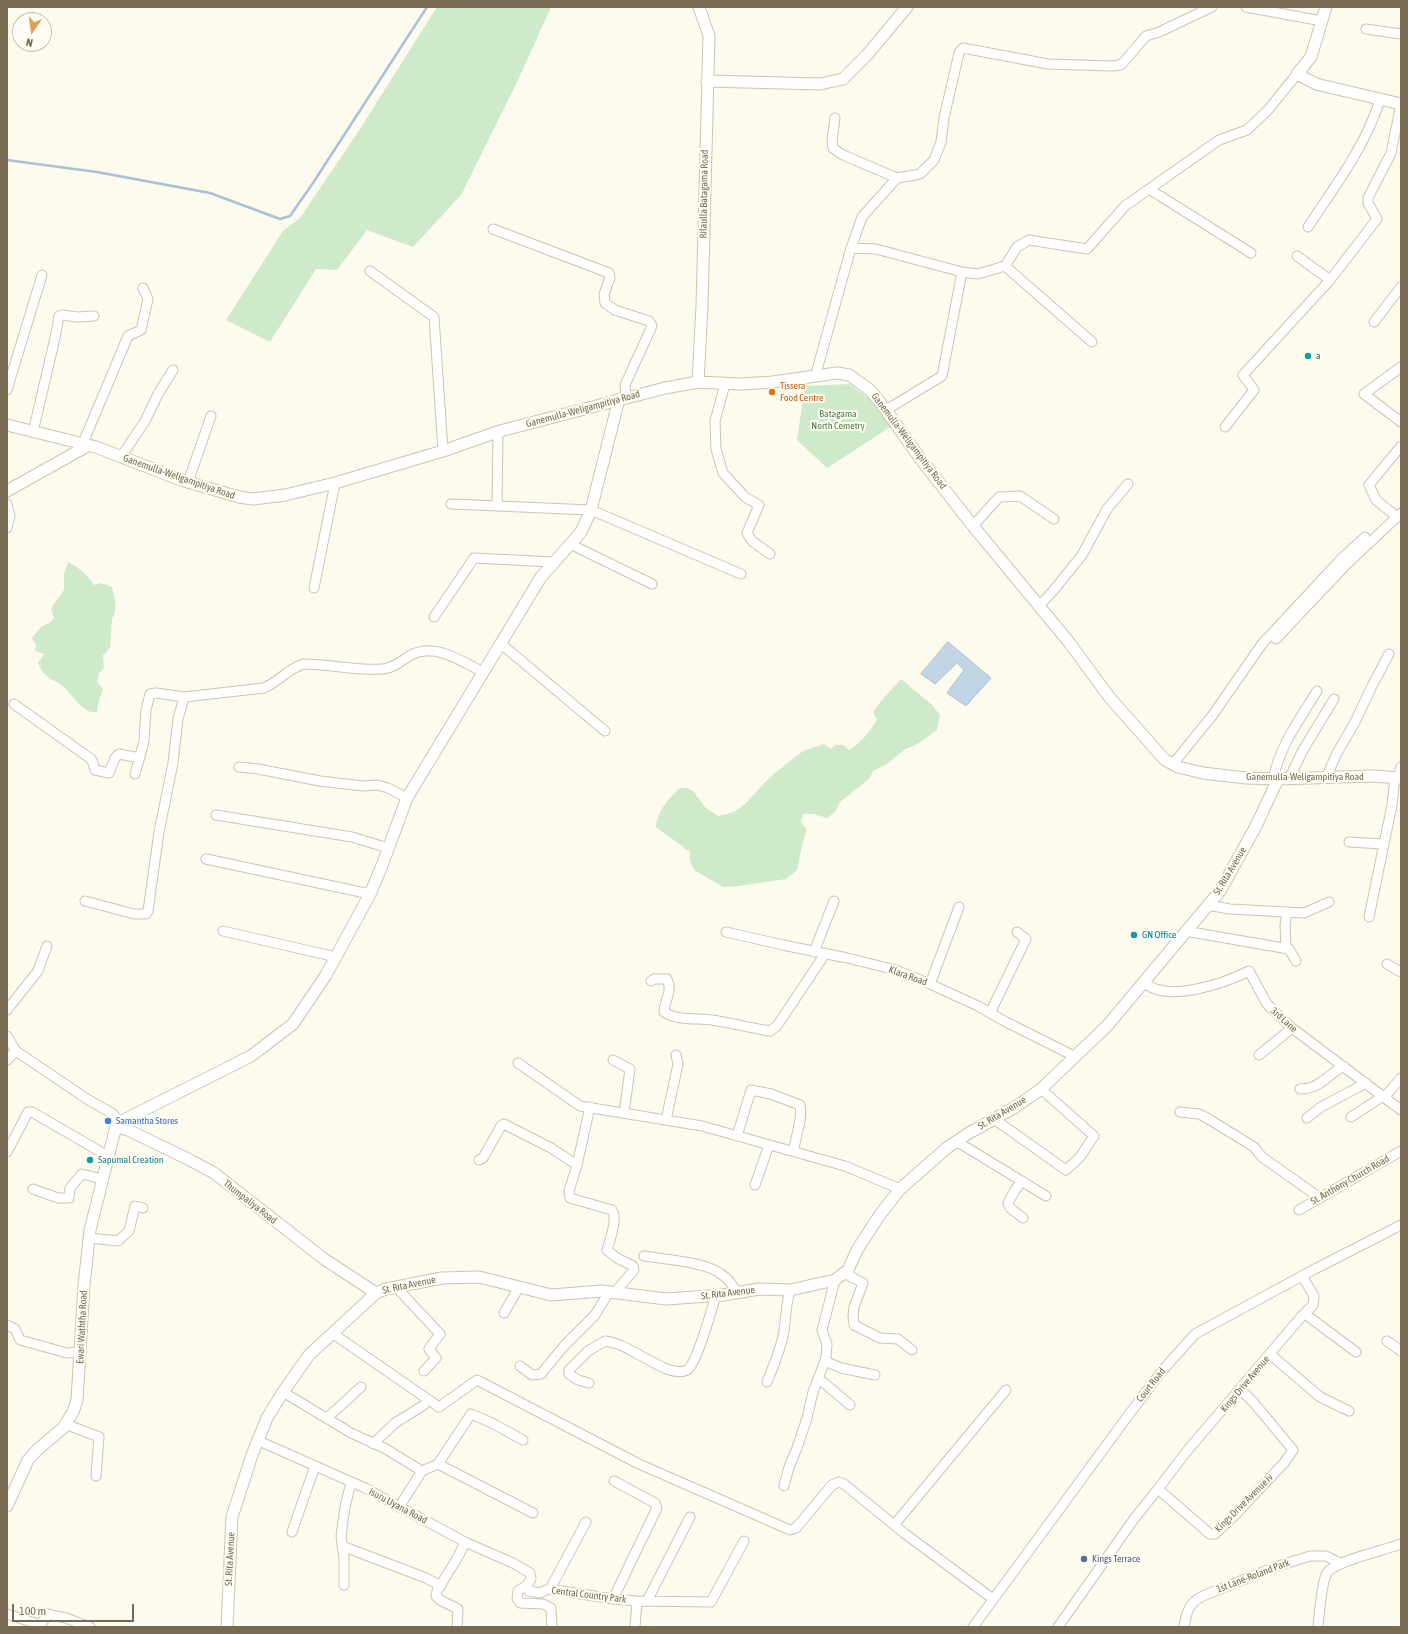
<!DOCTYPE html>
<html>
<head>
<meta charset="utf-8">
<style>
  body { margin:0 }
  #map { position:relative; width:1408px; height:1634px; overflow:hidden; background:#fcfbed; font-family:"Asap Condensed",sans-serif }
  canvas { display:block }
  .frame { position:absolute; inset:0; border:8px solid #776a50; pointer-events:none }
  .north { position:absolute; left:12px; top:12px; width:40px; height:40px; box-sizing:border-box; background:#fefdf4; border:1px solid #c8c2b2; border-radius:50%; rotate:193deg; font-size:11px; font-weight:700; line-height:16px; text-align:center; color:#776a50 }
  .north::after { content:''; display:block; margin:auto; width:14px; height:18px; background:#dda15b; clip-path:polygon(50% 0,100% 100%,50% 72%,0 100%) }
  .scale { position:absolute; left:12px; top:1604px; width:122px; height:18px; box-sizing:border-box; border:2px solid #776a50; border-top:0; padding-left:5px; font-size:12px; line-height:14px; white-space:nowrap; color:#776a50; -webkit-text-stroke:3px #fefdf4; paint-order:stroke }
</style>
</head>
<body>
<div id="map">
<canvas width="1408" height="1634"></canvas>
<div class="frame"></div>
<div class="north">N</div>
<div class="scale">100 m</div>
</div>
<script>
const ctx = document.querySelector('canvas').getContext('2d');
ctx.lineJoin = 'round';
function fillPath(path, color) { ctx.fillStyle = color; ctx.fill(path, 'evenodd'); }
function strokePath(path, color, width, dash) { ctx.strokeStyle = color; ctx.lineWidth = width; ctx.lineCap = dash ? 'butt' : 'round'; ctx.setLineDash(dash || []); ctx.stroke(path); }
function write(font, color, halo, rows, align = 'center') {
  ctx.font = font + ' "Asap Condensed",sans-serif'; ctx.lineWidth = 4; ctx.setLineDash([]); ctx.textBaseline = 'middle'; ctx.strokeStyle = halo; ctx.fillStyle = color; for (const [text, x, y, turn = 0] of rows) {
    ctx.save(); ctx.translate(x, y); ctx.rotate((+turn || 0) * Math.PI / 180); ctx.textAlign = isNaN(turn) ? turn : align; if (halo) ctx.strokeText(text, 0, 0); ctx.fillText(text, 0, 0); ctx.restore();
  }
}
fillPath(new Path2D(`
  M437,7H551L520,76L461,195L413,247L367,230L337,270L316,269L270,342L226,320L283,231L300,218L358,132Z
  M849,384L870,399L892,426L827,468L797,440L805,386Z
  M68,562C79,568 87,574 94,585L101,583L112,587C115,596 118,611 112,619L110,648L103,655L104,668L99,673L97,682L103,689C101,694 97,707 97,712C84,715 73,696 65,688C54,678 45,680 38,663L44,654L35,651L36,645L32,638L41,627L51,622L54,618L51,608L64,590V574Z
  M901,679L931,704L940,715L937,730L919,743L904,750L887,764L873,771L869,779L840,802L835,812L827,818L814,814H803L801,822L807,830L803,841L797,870L786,879L738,886L723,887L694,870L690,861V852L656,827C657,811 669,798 680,788H687L693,791L706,808L718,816L734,812L745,804L769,778L795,757L803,751L824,744L831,749L835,745H843L849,750C861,743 869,732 877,720L873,712L881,701Z`), '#ceeacb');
const water = new Path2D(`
  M948,642L991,678L966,706L947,693L964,670L957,663L935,684L921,674Z`);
fillPath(water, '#c2d5e5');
strokePath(water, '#a9c1d6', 1);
strokePath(new Path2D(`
  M7,160L97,172L210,193L280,219L290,216L313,183L427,7`), '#a9c1d6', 2.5);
const minor = new Path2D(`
  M1246,7L1322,21
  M1366,29L1401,34
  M835,118L832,141L833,148L841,154L897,178
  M1149,189L1251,253
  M1308,227C1335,186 1365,147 1380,100
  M493,229L609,273L610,278L604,294L605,303L615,310L649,321L652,326L625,385L626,397
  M851,248L862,217L897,178L920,174L934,160L941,142L944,118L959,53L963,48L1048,64L1112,66L1121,65L1146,36L1159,32L1212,7
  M1297,256L1330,280
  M1005,266L1092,342
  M370,271L434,317L443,451
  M1374,322L1401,287
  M1401,367L1364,394L1401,422
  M815,377L851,248L876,249L962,272L978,274L1005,266L1017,247L1029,240L1087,249L1125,206L1219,140L1247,130L1268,110L1297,74
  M725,384L715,421L716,449L723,473L745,497L759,505L747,533L752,541L770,554
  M7,390L42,275
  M886,410L942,376L962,272
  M1225,427L1254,390L1243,375L1330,280L1377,219L1368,203V198L1391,153L1401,104
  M33,432L55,338L59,316L62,315L77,317L94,316
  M83,443L128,336L141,330L148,299L143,288
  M121,457L145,421L158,394L173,370
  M188,482L211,416
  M7,504L10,516L7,528
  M451,504L591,510L741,574
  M497,506L498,432
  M1397,517L1376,500L1369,485L1401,446
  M973,526L999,497L1020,496L1054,519
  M570,544L652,584
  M314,588L335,483
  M1039,606L1053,591L1082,555L1107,509L1128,484
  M434,617L474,558L554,562
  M1276,639L1346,565L1401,513
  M500,643L605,731
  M14,704L91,759L93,763L95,770L109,773L115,758L119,754L140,758
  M1173,764L1212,716L1262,644L1342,558L1365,537
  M239,767L258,769L320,781L363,786L377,785L388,788L407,798
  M135,774L144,741L146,710L150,694L156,693L184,697
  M1326,778L1337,753L1354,724L1372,686L1389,654
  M1398,778L1401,767
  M1273,779C1281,743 1299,721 1317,691
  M1289,779L1303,750L1334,699
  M216,815L352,837L388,848
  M1349,842L1383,844
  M206,859L370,894
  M85,901L134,914H146L148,911L159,832L173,763L178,719L184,697L264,688C278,682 288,669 303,664C330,664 356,671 383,669C395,668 403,659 413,654C436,643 463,662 483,672
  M1207,905L1230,909L1304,913L1329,902
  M1369,917L1392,805L1395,777
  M223,931L336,957
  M1185,931L1289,949L1296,961
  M726,932L783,945L847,958L896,970L930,984L978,1006L1006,1022L1076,1057
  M1286,948L1285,925L1287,912
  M814,952L834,901
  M1387,964L1401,972
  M651,981L654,979H667C673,992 665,998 664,1012C678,1021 696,1018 712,1020C731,1023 750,1028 770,1031L777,1026L825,954
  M1144,982C1166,1004 1225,983 1249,971L1267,1004L1274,1011L1292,1028L1401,1110
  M930,984L959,907
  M7,1010L38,971L47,946
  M990,1013L1026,939L1017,932
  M7,1036L16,1051L87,1099L113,1114L120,1122
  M1259,1055L1292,1028
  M7,1060L16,1051
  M613,1060L630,1069L624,1113
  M518,1063L580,1106L702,1126L845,1166L900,1189
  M1300,1089C1320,1089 1327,1075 1344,1066
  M1180,1112L1199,1114L1207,1118L1254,1147L1262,1157L1320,1198
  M1351,1117L1388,1093L1401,1078
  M1307,1118L1321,1107L1366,1083
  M994,1119L1066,1170L1080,1157L1094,1136L1041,1089
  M666,1120L678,1064L676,1055
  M737,1136L751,1090L771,1094L800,1105C803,1120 795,1136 794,1151
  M956,1141L1046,1196
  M7,1152L28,1112H32L108,1156
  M479,1160L483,1158L501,1126L504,1124L551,1148L577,1165L590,1107
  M577,1165L569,1191L570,1198L612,1210C618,1218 610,1240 607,1250L617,1258L633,1266L634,1270L615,1292
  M1022,1181L1015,1190L1008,1203L1010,1208L1023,1218
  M755,1185L769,1145
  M33,1189L58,1198H69L70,1188L82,1174L102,1179
  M1299,1210L1401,1151
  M89,1238L118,1241L129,1231L135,1206L143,1208
  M644,1256C663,1259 707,1262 721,1274C729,1279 733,1285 737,1293
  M844,1273L863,1283L854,1307L853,1315L854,1325L880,1338L898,1339L912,1350
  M396,1287L440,1334L429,1349L436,1358L424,1371
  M504,1313L519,1287
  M1305,1314L1356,1352
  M7,1325L15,1329L20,1340L67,1353L81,1352
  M332,1333L439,1407L477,1380L639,1464L790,1530L796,1528L832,1485L839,1482L844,1484L904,1533L993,1599
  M1387,1341L1401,1351
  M1270,1354L1320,1397L1349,1411
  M825,1361L841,1368L875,1375
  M520,1366L532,1375L541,1374L564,1346L595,1315L609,1292
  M818,1381L823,1382L850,1405
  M767,1382C774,1365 781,1349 784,1331C786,1317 786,1304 790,1290
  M589,1383L578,1380L569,1374V1370L588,1351L605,1341C621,1343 633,1352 647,1359C658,1365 675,1376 687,1370C697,1364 712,1308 716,1295
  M283,1392L351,1433L384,1448L422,1471L438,1464L533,1513
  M327,1418L361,1387
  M65,1424L99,1437L96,1476
  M259,1441L365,1488L465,1542L513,1563L530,1573L531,1579L527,1585L529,1591L540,1593L546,1590L550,1589L613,1599L637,1601L635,1627
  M373,1444L395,1423L424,1405
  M438,1464L471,1414L490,1422L523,1440
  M784,1486L789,1467L797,1448L807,1418L813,1392L826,1358L827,1344L822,1330L835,1280
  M1158,1489L1187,1451L1301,1317L1313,1305L1314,1296L1302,1276
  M399,1507L422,1471
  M894,1525L1006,1390
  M292,1532L315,1466
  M342,1546L426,1578L441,1586
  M344,1585V1558L341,1536L345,1507L351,1482
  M527,1585L518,1591L517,1598L520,1603L543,1604L551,1608L552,1627
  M550,1589L586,1522
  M613,1599L657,1508L655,1503L614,1481
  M637,1601L711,1602L744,1541
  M647,1601L690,1517
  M7,1614L41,1625L47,1614L66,1618L90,1627
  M457,1627L458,1609L440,1600L436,1596L437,1591L459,1555L465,1542
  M973,1627L1130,1413L1162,1371L1195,1334L1313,1270L1401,1225
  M1058,1627L1134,1519L1158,1489L1210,1534H1215L1237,1513L1284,1463L1293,1450L1254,1403L1240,1389
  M1184,1627C1186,1614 1189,1602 1203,1596L1275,1567L1310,1556H1326L1340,1563
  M1318,1627C1319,1615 1322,1582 1327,1573C1334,1561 1386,1550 1401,1544`);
const tertiary = new Path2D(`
  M1326,7L1311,57L1297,74L1316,84L1401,104
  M707,81L820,84L843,79L867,55L907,7
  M698,382L702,306L709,36L699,7
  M7,425L96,447L181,480L239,497L253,499L285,495L335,483L443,451L500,431L665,388L698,382L740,384L773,382L837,373L849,375L870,390L886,410L919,457L973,526L1068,641L1110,698L1165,760L1178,767L1203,773L1246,778L1278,779L1373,776L1401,778
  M7,491L89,445
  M116,1126L120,1122L251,1056L293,1024L326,975L370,894L381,868L407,798L541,577L581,532L591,510L619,399
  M116,1126L128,1130L190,1160L214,1173L324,1259L376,1293
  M7,1506L28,1460L37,1450L63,1428L73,1412L77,1400L84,1285L90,1230L116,1126
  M227,1627L232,1517L252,1455L267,1418L283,1392L309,1355L376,1293L386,1289L442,1278L479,1277L551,1295L602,1291L666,1299L723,1295L759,1289L790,1290L835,1280L848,1270L857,1250L879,1216L900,1189L948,1147L969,1133L1014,1108L1041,1089L1107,1026L1220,891L1256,826L1278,779`);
strokePath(minor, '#ccc5b0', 11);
strokePath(tertiary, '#ccc5b0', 13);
strokePath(minor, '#fff', 9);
strokePath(tertiary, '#fff', 11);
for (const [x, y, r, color] of [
  [1308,356,4,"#0f9aa8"],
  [772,392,4,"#e8710a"],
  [1134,935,4,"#0f9aa8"],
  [108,1121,4,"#3f7fe0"],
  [90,1160,4,"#0f9aa8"],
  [1084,1559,4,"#5c6f8a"]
]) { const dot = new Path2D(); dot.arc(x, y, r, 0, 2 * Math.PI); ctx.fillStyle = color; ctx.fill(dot); strokePath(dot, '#fefdf4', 1.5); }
write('10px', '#776a50', '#fefdf4', [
  ["Rilaulla Batagama Road",704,194,-89],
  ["Ganemulla-Weligampitiya Road",583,409,-15],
  ["Ganemulla-Weligampitiya Road",909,441,53],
  ["Ganemulla-Weligampitiya Road",179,477,19],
  ["Ganemulla-Weligampitiya Road",1305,777],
  ["St. Rita Avenue",1230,871,-59],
  ["Klara Road",908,976,20],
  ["3rd Lane",1284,1020,42],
  ["St. Rita Avenue",1002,1113,-31],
  ["St. Anthony Church Road",1350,1180,-30],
  ["Thumpaliya Road",250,1202,38],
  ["St. Rita Avenue",409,1285,-12],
  ["St. Rita Avenue",728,1293,-7],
  ["Ewari Waththa Road",82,1327,-87],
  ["Kings Drive Avenue",1245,1384,-50],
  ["Court Road",1151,1385,-52],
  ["Kings Drive Avenue iv",1244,1503,-45],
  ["Isuru Uyana Road",398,1506,28],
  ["St. Rita Avenue",230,1559,-87],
  ["1st Lane-Roland Park",1253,1576,-21],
  ["Central Country Park",589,1595,7]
]);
write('10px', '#0d838f', '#fefdf4', [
  ["a",1316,356],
  ["GN Office",1142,935],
  ["Sapumal Creation",98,1160]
], 'left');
write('10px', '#c56008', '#fefdf4', [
  ["Tissera",780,386],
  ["Food Centre",780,398]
], 'left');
write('10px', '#4c814d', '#fefdf4', [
  ["Batagama",838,414],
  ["North Cemetry",838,426]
]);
write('10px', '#366cbe', '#fefdf4', [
  ["Samantha Stores",116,1121]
], 'left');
write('10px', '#4e5e75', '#fefdf4', [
  ["Kings Terrace",1092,1559]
], 'left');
</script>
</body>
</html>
